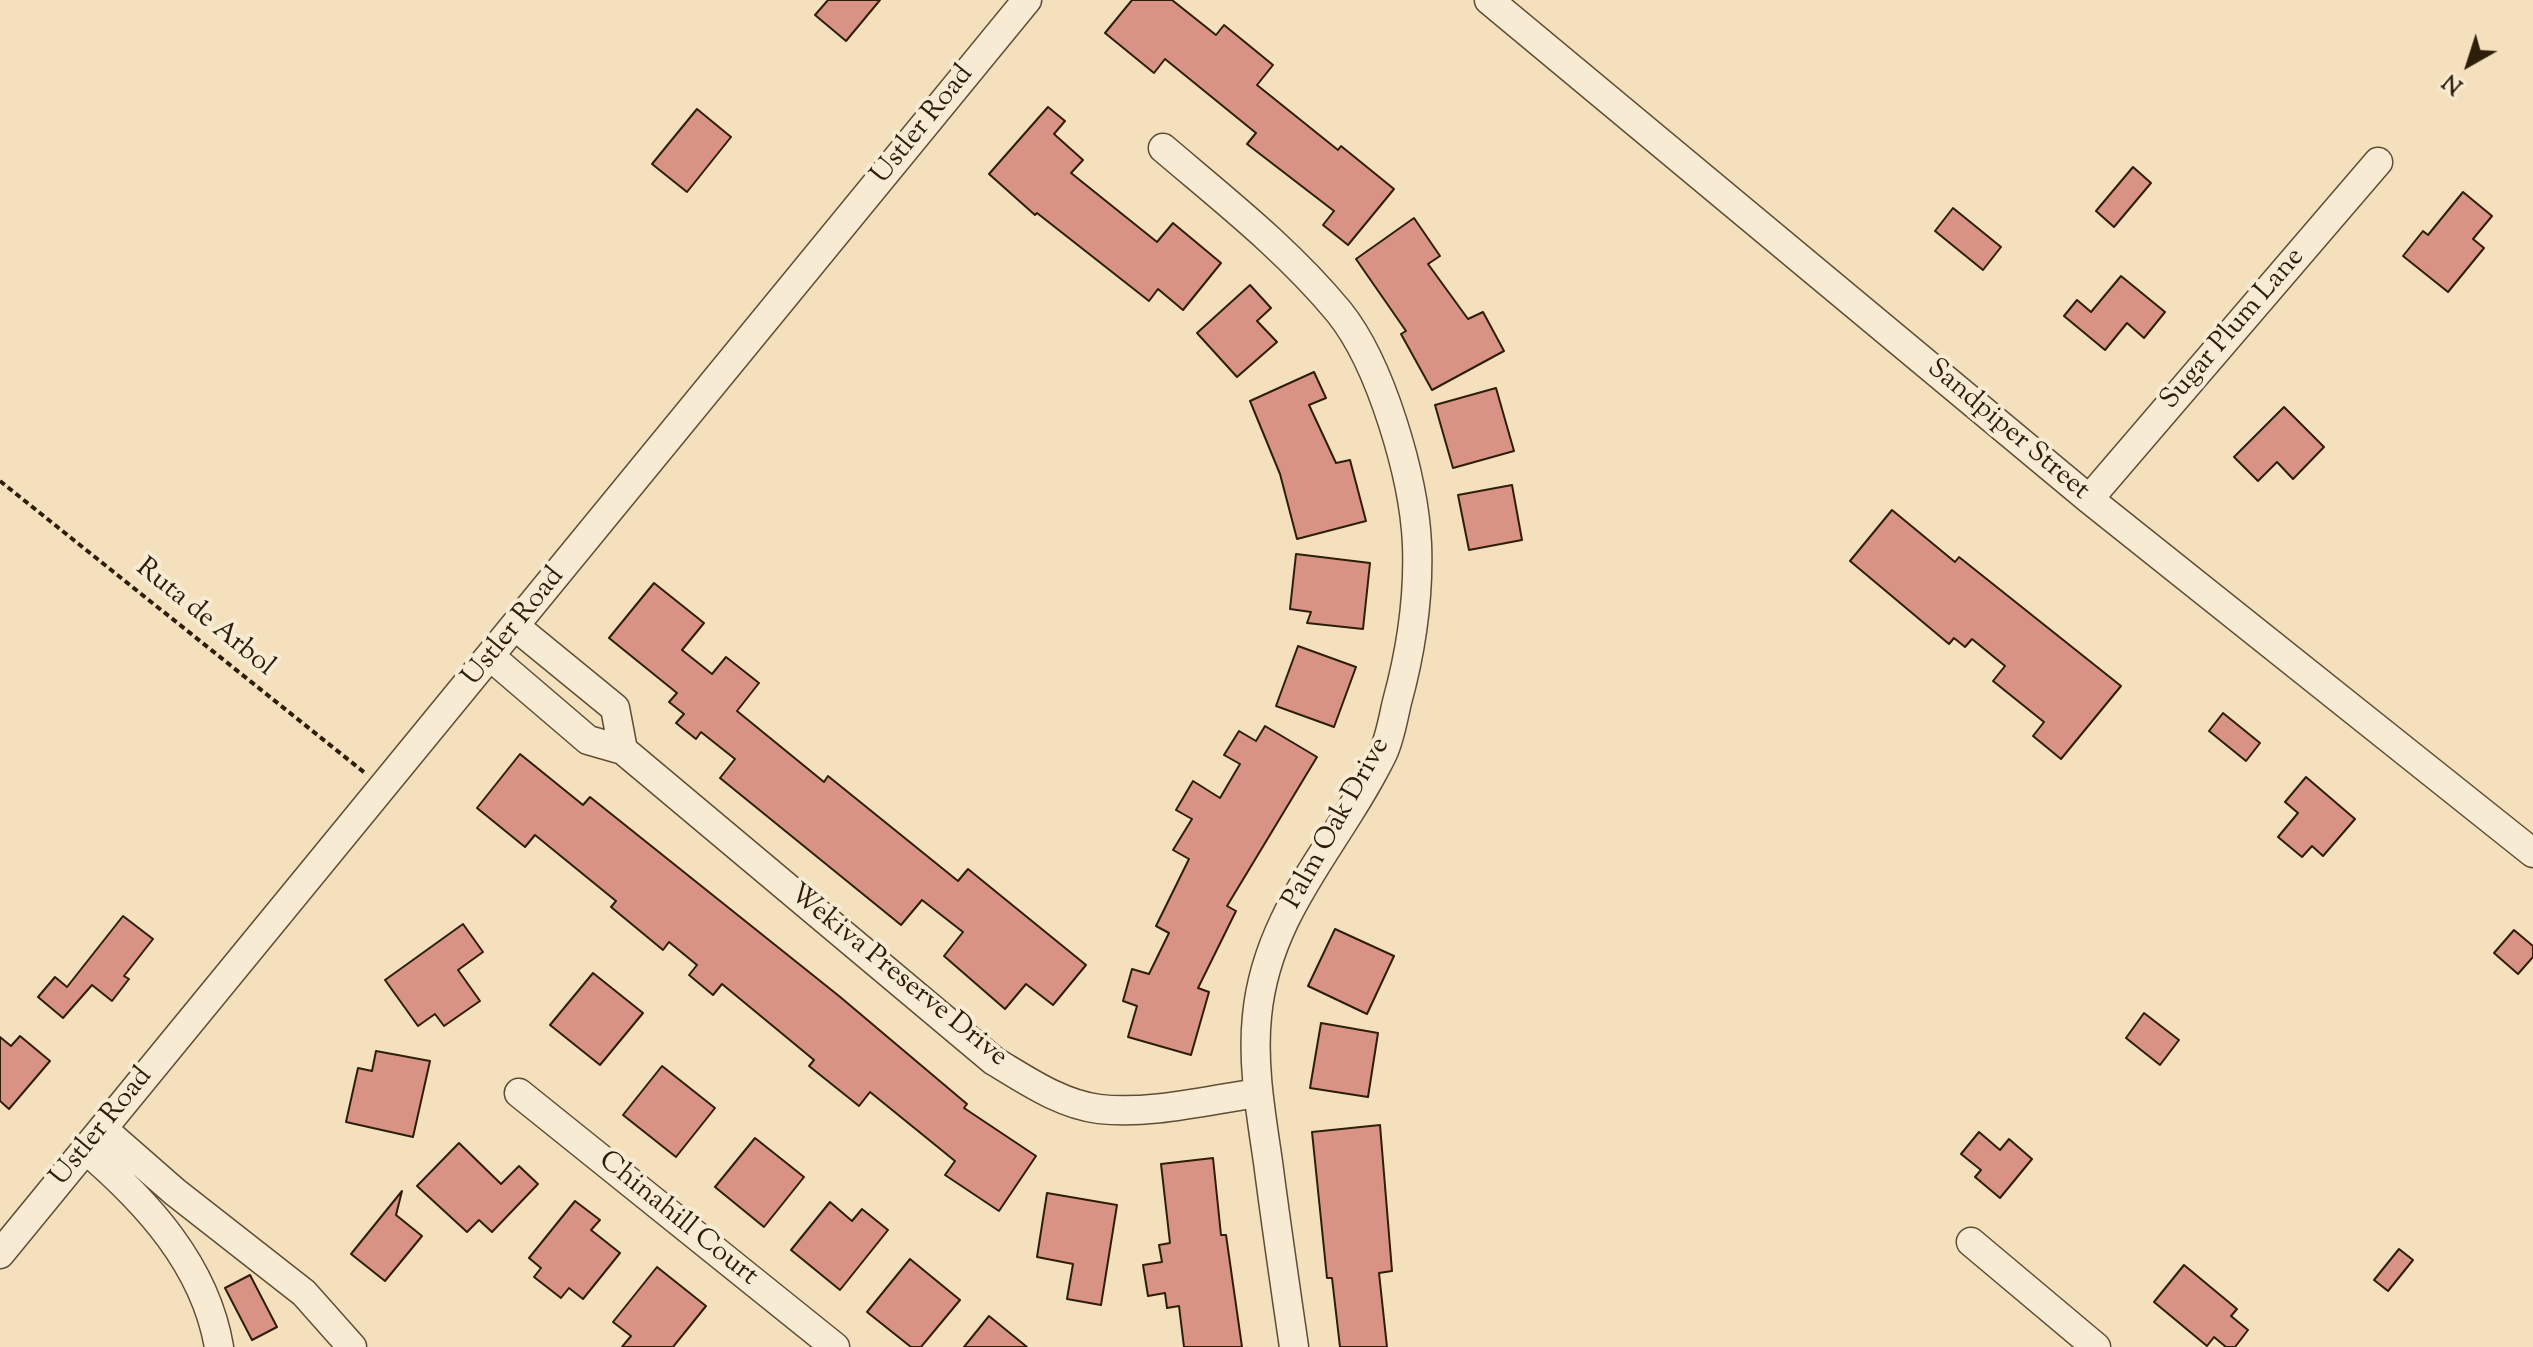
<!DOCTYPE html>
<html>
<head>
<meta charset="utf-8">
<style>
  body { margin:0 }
  #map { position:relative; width:2533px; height:1347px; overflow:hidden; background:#f4e0bc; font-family:"Sorts Mill Goudy",serif }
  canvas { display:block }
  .north { position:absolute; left:2429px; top:24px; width:80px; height:80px; -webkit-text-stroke:6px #f8ebd3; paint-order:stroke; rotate:219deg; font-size:22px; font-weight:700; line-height:32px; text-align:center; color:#2d1e0a }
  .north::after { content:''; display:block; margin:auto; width:28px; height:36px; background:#2d1e0a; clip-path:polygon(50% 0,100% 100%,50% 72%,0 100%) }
</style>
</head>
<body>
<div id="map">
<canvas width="2533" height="1347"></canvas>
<div class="north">N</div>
</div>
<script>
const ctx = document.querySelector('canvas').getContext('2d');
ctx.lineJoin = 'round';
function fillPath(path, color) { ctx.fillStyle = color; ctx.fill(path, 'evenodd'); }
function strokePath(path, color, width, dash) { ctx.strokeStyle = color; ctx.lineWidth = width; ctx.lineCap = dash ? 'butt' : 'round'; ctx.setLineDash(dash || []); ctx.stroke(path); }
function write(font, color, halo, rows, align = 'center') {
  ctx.font = font + ' "Sorts Mill Goudy",serif'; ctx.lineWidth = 8; ctx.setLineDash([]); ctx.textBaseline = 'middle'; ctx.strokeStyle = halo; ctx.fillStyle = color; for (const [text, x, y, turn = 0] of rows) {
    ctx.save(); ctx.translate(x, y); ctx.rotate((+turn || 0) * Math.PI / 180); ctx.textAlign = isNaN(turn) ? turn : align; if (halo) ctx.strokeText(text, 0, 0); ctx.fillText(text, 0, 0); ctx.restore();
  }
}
const building = new Path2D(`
  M828,0H880L846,41L815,15Z
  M1132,0H1172L1216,35L1224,25L1273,65L1257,85L1338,150L1341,146L1394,189L1348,245L1323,225L1334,211L1247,144L1256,133L1165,59L1154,73L1105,33Z
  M1048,107L1065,121L1054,134L1083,160L1071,173L1157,242L1173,223L1221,263L1183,310L1158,289L1149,301L1037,213L1035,215L989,174Z
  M697,109L731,137L687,192L652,164Z
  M2133,167L2151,183L2114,227L2096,211Z
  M2463,192L2492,216L2473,239L2484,248L2448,292L2403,256L2423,231L2428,235Z
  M1953,208L2001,247L1983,270L1935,231Z
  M1414,218L1440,256L1428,264L1468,319L1483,312L1504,351L1432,390L1401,334L1406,331L1356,259Z
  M2121,276L2165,312L2144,338L2127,323L2105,350L2064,316L2077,300L2091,312Z
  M1250,285L1271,308L1257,321L1277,342L1237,377L1197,333Z
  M1314,372L1326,398L1309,405L1336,463L1350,460L1366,521L1297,539L1280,474L1250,401Z
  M1496,388L1514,451L1453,468L1435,405Z
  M2284,407L2324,447L2293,479L2277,462L2258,481L2234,457Z
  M1512,485L1522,540L1469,550L1458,495Z
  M1892,510L1955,562L1959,557L2121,686L2061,759L2033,736L2044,722L1993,681L2005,666L1972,639L1965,647L1954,638L1949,644L1850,561Z
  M1296,554L1370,563L1363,629L1307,623L1311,612L1290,609Z
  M654,583L704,623L682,650L712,674L726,657L759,683L737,711L824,782L828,776L958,881L968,869L1086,965L1053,1005L1026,984L1005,1009L944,956L963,932L922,900L901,925L720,778L735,759L701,732L696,739L676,723L684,714L669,702L677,693L609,638Z
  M1298,646L1356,667L1334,727L1276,706Z
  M2223,713L2260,743L2246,761L2209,731Z
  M1265,726L1317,757L1227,906L1236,911L1198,988L1209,992L1191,1055L1128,1037L1137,1006L1123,1001L1132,969L1149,974L1169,933L1156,926L1189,859L1173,850L1192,819L1176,810L1193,781L1220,798L1240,764L1224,755L1239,731L1256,741Z
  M520,754L583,805L590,797L839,996L967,1104L964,1108L1036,1156L999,1211L945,1175L955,1161L870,1092L859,1106L809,1066L814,1060L722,984L713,995L689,975L697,965L669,942L663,950L611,907L616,901L535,835L525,847L477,808Z
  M2306,777L2355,819L2323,856L2312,846L2302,857L2278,837L2298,813L2285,802Z
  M123,916L153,939L124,976L129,979L112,1001L92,985L63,1018L38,997L55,977L67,987Z
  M463,924L483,952L458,970L480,1001L444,1026L435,1014L418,1026L385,980Z
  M1335,929L1394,956L1367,1014L1308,986Z
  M2514,930L2533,946V957L2518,974L2494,953Z
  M593,973L643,1013L600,1065L550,1025Z
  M2144,1013L2179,1040L2160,1065L2126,1038Z
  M1321,1023L1378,1033L1368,1097L1310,1088Z
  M20,1036L50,1061L9,1109L0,1101V1037L11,1046Z
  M376,1051L430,1061L413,1137L346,1122L358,1068L372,1071Z
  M662,1066L715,1108L676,1157L623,1115Z
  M1380,1125L1392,1271L1379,1273L1387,1347H1340L1332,1278H1327L1312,1132Z
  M1979,1132L2000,1150L2009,1139L2032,1159L2000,1198L1975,1177L1981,1170L1961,1154Z
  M755,1138L804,1177L764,1227L715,1187Z
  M459,1143L501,1184L519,1166L538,1184L492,1232L479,1220L467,1232L417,1186Z
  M1213,1158L1221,1235H1226L1242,1347H1184L1179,1306L1167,1308L1165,1293L1148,1296L1143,1265L1162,1262L1159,1245L1170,1243L1161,1164Z
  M402,1191L396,1215L422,1236L385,1281L351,1254Z
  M1047,1193L1117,1205L1101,1305L1067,1299L1073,1264L1037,1257Z
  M575,1201L600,1220L591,1230L620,1253L583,1299L569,1288L561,1298L534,1277L541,1268L529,1258Z
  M830,1202L852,1221L862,1209L888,1230L840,1290L791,1250Z
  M2399,1249L2413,1260L2388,1291L2374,1280Z
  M910,1259L960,1300L921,1347H911L867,1312Z
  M2184,1265L2237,1309L2231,1316L2248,1330L2235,1347H2226L2214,1337L2207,1346L2154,1302Z
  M657,1267L706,1306L673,1347H622L631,1336L613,1322Z
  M250,1275L277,1327L252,1340L225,1288Z
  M989,1316L1027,1347H964Z`);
fillPath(building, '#d99384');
strokePath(building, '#2d1e0a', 2);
const minor = new Path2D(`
  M1489,0L2089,499L2533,853
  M1163,148C1224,200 1288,250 1339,312C1381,364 1414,477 1417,544C1419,597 1411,651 1397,702C1393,719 1390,738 1383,753C1339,844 1267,910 1257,1016C1252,1064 1261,1114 1268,1162C1276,1224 1285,1285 1294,1347
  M2089,499L2378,162
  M516,627L615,708L623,750
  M491,657L588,740L623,750L994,1061C1026,1080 1060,1104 1099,1109C1150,1115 1208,1100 1258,1093
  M519,1093L835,1347
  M103,1129L175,1192L304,1293L352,1347
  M85,1149C147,1202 205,1265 219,1347
  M1971,1242L2096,1347
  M0,1254L1027,0`);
strokePath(minor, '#5f4e36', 31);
strokePath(new Path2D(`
  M0,481L365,773`), '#2d1e0a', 4, [6, 4]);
strokePath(minor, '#f8ebd3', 28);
write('28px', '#2d1e0a', '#f8ebd3', [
  ["Ustler Road",924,126,-51],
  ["Sugar Plum Lane",2234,330,-49],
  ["Sandpiper Street",2007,431,40],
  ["Ruta de Arbol",204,619,39],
  ["Ustler Road",515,628,-51],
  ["Palm Oak Drive",1338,824,-61],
  ["Wekiva Preserve Drive",897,977,39],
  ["Ustler Road",103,1128,-51],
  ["Chinahill Court",677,1220,39]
]);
</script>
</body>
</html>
